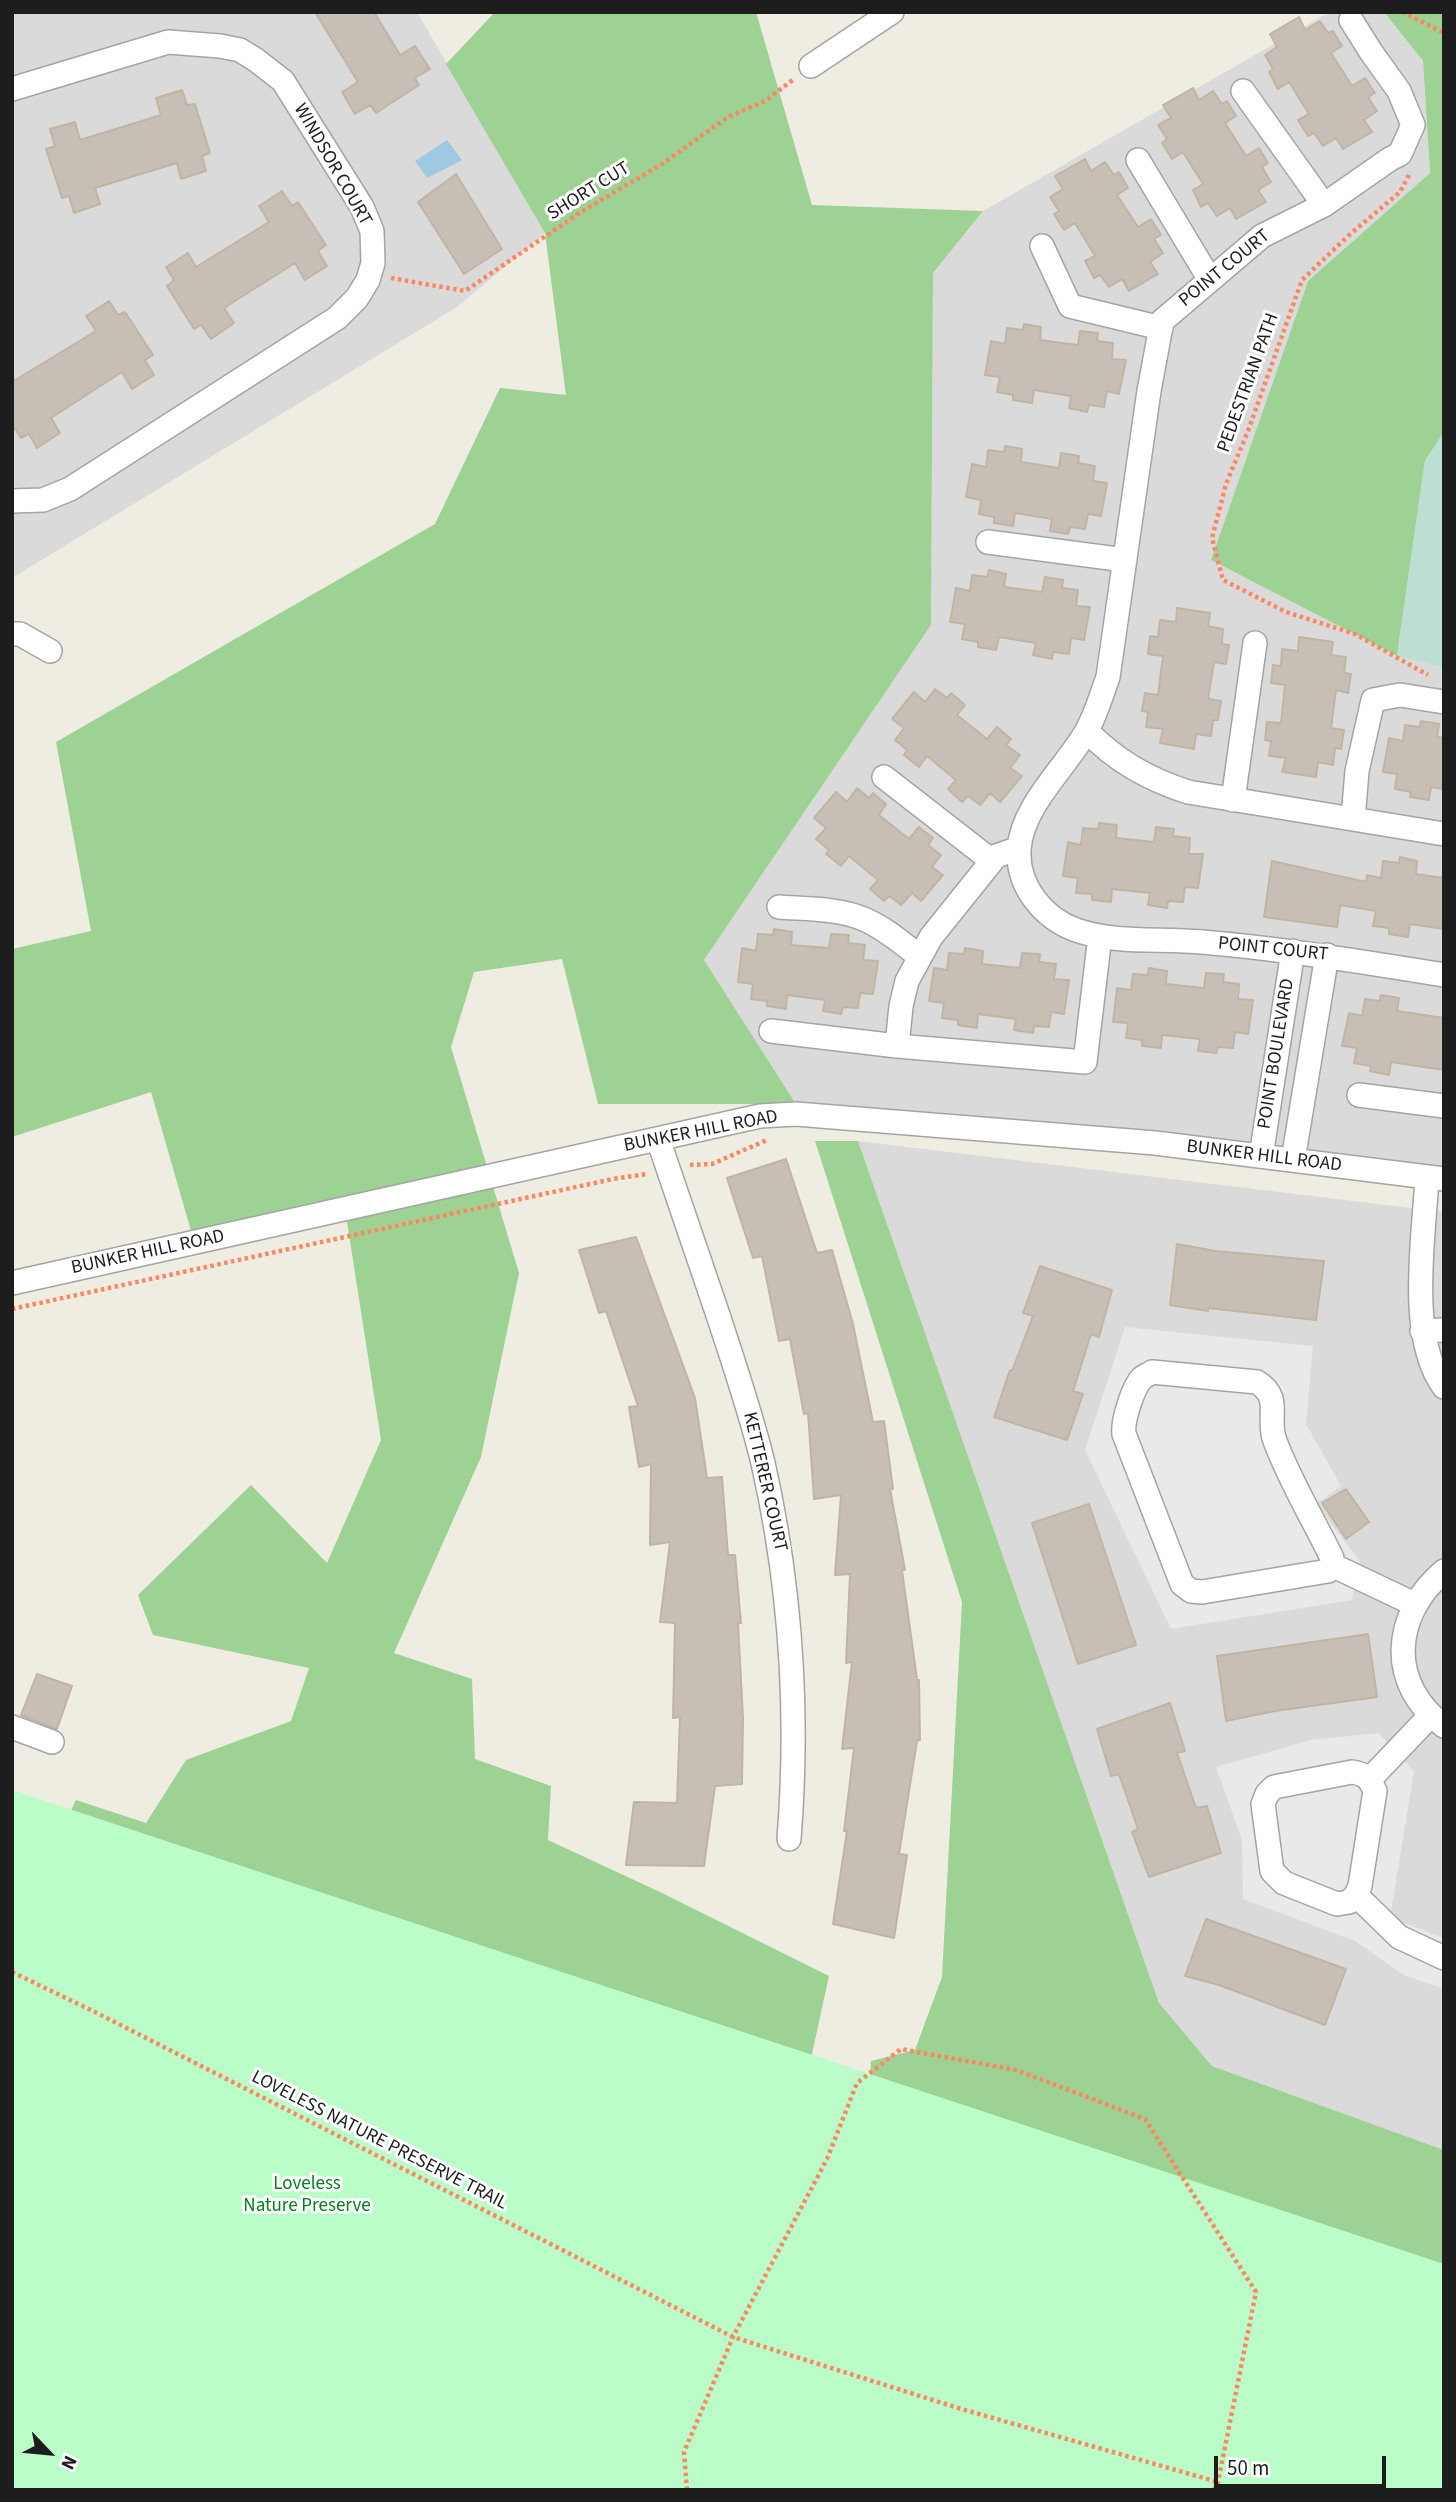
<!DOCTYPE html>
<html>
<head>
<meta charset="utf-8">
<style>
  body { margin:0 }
  #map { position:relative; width:1456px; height:2502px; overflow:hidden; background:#efece2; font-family:"Source Sans 3",sans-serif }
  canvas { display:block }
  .frame { position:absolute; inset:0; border:14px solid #1d1d1d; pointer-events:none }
  .north { position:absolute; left:14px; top:2418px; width:70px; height:70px; -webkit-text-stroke:5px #fff; paint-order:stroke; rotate:116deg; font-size:19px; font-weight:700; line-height:28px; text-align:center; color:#1d1d1d }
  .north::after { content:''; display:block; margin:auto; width:24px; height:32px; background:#1d1d1d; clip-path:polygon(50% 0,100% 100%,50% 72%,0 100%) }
  .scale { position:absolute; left:1214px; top:2456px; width:172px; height:32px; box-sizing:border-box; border:4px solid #1d1d1d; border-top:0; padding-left:9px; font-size:21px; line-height:24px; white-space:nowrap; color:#1d1d1d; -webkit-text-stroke:5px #fff; paint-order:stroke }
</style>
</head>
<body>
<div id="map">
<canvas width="1456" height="2502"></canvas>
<div class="frame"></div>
<div class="north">N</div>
<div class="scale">50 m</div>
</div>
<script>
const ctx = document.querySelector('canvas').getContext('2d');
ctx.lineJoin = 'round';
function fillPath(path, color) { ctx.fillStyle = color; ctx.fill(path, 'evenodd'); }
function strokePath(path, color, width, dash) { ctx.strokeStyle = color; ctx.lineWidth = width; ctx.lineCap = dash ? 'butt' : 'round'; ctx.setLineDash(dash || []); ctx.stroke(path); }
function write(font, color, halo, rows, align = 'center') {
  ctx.font = font + ' "Source Sans 3",sans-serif'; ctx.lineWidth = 6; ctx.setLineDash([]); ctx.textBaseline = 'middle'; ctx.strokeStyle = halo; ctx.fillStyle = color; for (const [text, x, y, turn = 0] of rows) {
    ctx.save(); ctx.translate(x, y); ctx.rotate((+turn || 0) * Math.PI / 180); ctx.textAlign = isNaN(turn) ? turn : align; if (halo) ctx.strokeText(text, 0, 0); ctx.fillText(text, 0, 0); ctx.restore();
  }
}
fillPath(new Path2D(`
  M12,12H417L545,233L457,307L12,578Z
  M1330,12H1384L1423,61L1430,173L1308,281L1211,560L1397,656L1444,668V1184L796,1104L704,960L931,625L933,273L983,211Z
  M858,1141L1444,1212V2150L1212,2066L1159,2003Z`), '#dbdada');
fillPath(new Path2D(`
  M495,12H756L812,205L983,211L933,273L931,625L704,960L796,1104H598L562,959L474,972L451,1047L519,1273L481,1457L394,1653L472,1679L475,1759L551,1786L548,1840L662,1893L829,1976L790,2155L867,2150L871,2061L915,2050L942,1977L962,1602L815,1141H858L1159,2003L1212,2066L1444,2150V2490H12V1859L44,1867L76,1800L146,1823L186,1760L291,1721L309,1668L153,1635L138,1595L251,1485L327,1563L381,1440L345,1209L196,1248L151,1092L12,1137V949L91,931L56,742L435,524L500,388L566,395L545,233L446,64Z
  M1384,12H1444V432L1425,461L1397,656L1211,560L1308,281L1430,173L1423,61Z`), '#9ed194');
fillPath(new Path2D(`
  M1444,432V668L1397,656L1425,461Z`), '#bdded3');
fillPath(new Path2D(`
  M12,1790L1444,2264V2490H12Z`), '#bbfdc8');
fillPath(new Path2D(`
  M1125,1327L1313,1346L1306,1424L1341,1486L1316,1504L1360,1561L1352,1600L1171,1629L1085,1450Z
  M1379,1733L1414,1771L1390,1918L1444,1938V1989L1404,1975L1355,1941L1243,1899L1242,1840L1216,1767L1311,1740Z`), '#e9e9e9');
fillPath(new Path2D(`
  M447,140L462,160L427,178L415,161Z`), '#9fc9e0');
const building = new Path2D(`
  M315,12H374L400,55L415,46L430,69L415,78L419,85L376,113L370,105L355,114L342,92L358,82Z
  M1299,17L1305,30L1320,21L1328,33L1333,31L1342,46L1331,53L1352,86L1365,78L1375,93L1368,97L1377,111L1364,120L1372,132L1343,149L1336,138L1323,146L1314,133L1308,136L1298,120L1309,114L1289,82L1278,89L1269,72L1273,69L1265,55L1277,47L1270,34Z
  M1193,88L1199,100L1213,91L1222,104L1227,101L1236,116L1225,123L1246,156L1259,148L1268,163L1262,167L1271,182L1258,190L1266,202L1236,219L1230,208L1217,216L1208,203L1201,207L1193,190L1203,184L1183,152L1172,159L1162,143L1167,139L1158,125L1171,118L1163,105Z
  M182,90L187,105L195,104L210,153L202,156L206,171L181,179L177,163L95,188L100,204L74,213L69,196L62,198L46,149L55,146L50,129L75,122L80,140L161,115L156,98Z
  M1085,159L1091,171L1105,162L1114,175L1119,172L1128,188L1117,195L1138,227L1151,219L1161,235L1154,239L1163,253L1150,262L1158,274L1129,291L1122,279L1109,287L1100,275L1094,278L1085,261L1095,256L1075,223L1064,230L1054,214L1059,211L1050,197L1063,189L1055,176Z
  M456,174L502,249L464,274L418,202Z
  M282,191L292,206L298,202L326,245L318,251L327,266L305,280L295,263L224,308L234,323L211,339L201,325L194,329L167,286L174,280L166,267L188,253L196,267L269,222L259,206Z
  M109,301L118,315L125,312L153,355L145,360L154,375L132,389L122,372L51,418L60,433L37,448L29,434L21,438L12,424V382L96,331L86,316Z
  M1024,324L1041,327L1040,340L1078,345L1080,331L1098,333L1097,341L1113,343L1112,359L1126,360L1119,394L1107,391L1104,407L1089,405L1087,412L1069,408L1071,396L1034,390L1032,403L1013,400V395L997,392L1000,377L985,375L991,341L1005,344L1007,328L1023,330Z
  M1005,446L1022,449L1021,462L1059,468L1061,453L1079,456L1078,463L1095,466L1093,481L1107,483L1101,516L1088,514L1085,529L1070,527L1068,534L1050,531L1052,519L1015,513L1013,526L994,523V517L979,514L981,500L966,497L972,464L986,467L988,450L1004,452Z
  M989,570L1006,574L1004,587L1042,592L1045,577L1063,580L1062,588L1078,590L1076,606L1090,607L1084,640L1071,638L1069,654L1053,652L1052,659L1033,655L1036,643L999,637L996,650L978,647V642L962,639L965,624L950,622L956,588L970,591L972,575L987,577Z
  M1177,608L1210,613L1208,626L1223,629L1222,644L1229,645L1226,664L1214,662L1208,699L1221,701L1218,720H1213L1211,736L1196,734L1194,749L1160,743L1163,729L1146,727L1148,712L1142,711L1145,693L1158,695L1163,656L1148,654L1150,636L1158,637L1160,620L1176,622Z
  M1299,637L1333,642L1331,655L1346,657L1344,673L1351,674L1348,693L1336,690L1331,728L1344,730L1341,749L1335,748L1333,765L1318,762L1316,777L1282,772L1286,758L1269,756L1271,741L1265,740L1267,722L1281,723L1285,685L1271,683L1273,665L1281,666L1282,649L1298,651Z
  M935,689L947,698L951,693L965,705L957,715L987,739L997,727L1011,739L1006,745L1020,755L1010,768L1022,776L1000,802L990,793L980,805L968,796L962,802L948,789L956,780L927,756L919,767L904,755L907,750L895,740L904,728L892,719L914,692L925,702Z
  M1421,721L1439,724L1437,737L1444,738V789L1431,787L1429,800L1410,797L1411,792L1395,789L1397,774L1383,772L1389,738L1403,741L1405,725L1420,727Z
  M857,788L869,798L873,793L886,804L879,815L909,839L919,827L933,838L928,845L941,855L932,867L943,875L921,901L912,893L901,905L889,896L884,901L870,889L878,880L849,856L841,866L826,854L829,850L816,839L826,828L814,818L836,792L847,802Z
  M1099,823L1117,825L1116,838L1154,842L1156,827L1174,829L1173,836L1190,838L1189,854H1203L1198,888L1185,887L1183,902L1168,901L1167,908L1148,905L1150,893L1112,889L1111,902L1092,900V894L1076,893L1078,878L1063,876L1068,842L1081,845L1083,828L1098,829Z
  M1400,857L1417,861L1416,874L1444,878V929L1410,924L1408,937L1389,934V928L1373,926L1376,911L1340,905L1337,927L1264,917L1272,861L1366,882L1367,875L1381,878L1383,861L1399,863Z
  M774,929L792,932L791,945L829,948L831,934L849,935L848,943L865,945L863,960L878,961L873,994L860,993L858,1008L843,1007L841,1014L823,1011L825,1000L787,995L786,1009L767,1006V1001L751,999L753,984L738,982L742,948L756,951L758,934L773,935Z
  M965,948L983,951L982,964L1020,968L1022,953L1040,954L1039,962L1056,964L1054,979L1069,980L1064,1014L1051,1012L1049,1027L1034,1026L1033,1033L1014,1030L1016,1019L978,1014L977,1028L958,1025V1020L942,1018L944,1003L929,1001L934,968L947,970L949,953L964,954Z
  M1149,968L1167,971L1166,984L1204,988L1206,973L1224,974L1223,982L1239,984L1238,999L1253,1000L1248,1034L1235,1032L1233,1048L1218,1047L1216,1053L1198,1051L1200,1039L1162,1035L1161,1048L1142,1046V1040L1126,1038L1128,1023L1113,1022L1117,988L1131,990L1133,974L1148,975Z
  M1381,995L1399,998L1397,1011L1444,1018V1070L1391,1062L1389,1075L1370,1071L1371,1066L1354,1063L1357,1048L1342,1046L1349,1013L1362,1016L1365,999L1380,1001Z
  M786,1159L817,1253L832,1250L853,1324L873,1422L884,1421L893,1489H890L905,1570H902L917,1680H919L920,1740L917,1741L899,1854L907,1855L894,1938L833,1924L847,1831H844L854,1748L842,1749L852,1662L846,1663L850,1574L835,1575L841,1495L814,1499L808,1413L804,1414L790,1339L779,1341L762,1256L753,1258L727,1178Z
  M636,1237L695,1398L707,1478L722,1477L728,1555H735L741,1623H738L743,1718L742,1784L715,1786L704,1866L626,1865L634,1802L677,1803L680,1717L673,1718L675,1623L660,1622L670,1542L650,1545L651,1464L639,1467L629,1407L638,1406L606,1311L599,1313L579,1250Z
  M1177,1244L1216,1251L1324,1261L1316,1320L1208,1308V1311L1170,1305Z
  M1040,1266L1112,1290L1099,1337L1091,1334L1073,1391L1083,1394L1067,1440L994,1417L1010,1370L1012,1371L1033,1316L1023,1313Z
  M1346,1489L1369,1522L1346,1539L1322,1503Z
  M1089,1504L1136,1645L1078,1664L1032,1523Z
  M1368,1634L1377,1697L1275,1711L1226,1721L1217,1656Z
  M37,1674L72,1686L57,1729L21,1715Z
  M1170,1703L1185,1751L1177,1753L1196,1808L1207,1806L1221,1853L1149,1877L1132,1832L1138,1829L1119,1774L1111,1776L1097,1729Z
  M1206,1919L1346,1969L1325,2025L1219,1985L1185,1976Z`);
fillPath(building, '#c7bfb5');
strokePath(building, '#c1b4a3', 2);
const minor = new Path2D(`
  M1351,20L1371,52L1399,91L1413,125L1400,154L1390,159L1324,205L1262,236L1162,321L1149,391L1108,677C1101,696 1096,715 1086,732C1066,767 1021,807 1019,850C1017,886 1043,918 1076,930C1116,944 1161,938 1202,942C1284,949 1363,962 1444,975
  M811,66L892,12
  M12,89L168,42L220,46L240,50L256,60L283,81L362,207L372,231L373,263L368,280L357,298L337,318L70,489L43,500L12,501
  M1243,91L1324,205
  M1138,160L1210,280
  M1042,246L1070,306L1161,328
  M988,542L1125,560
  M12,634H20L50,651
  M1087,731C1116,761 1148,779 1188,792L1444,834
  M884,777L992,861
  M1233,800L1255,643
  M1353,819L1357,771L1373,700L1400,695L1444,702
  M779,907C806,909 840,908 866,920C886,929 903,944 920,957
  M771,1031L897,1046L1085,1062L1100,936
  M897,1046L901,1006L907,981L931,937L996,856L1019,848
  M1359,1095L1444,1106
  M658,1139C678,1198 698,1257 718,1315C734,1364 751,1413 763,1463C791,1587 799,1713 789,1839
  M1261,1156L1293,951
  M1293,1160L1327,955
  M1427,1177C1424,1238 1407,1337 1444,1387
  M12,1283L760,1116L796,1114L1155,1143L1444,1179
  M1422,1331L1444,1330
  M1152,1372L1257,1382C1283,1398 1266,1418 1275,1441C1290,1481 1313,1519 1332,1558V1565L1328,1571L1202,1592L1191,1591L1182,1584L1124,1434C1122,1422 1133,1387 1142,1378C1144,1376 1150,1374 1152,1372Z
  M1332,1565L1414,1604
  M1444,1571C1392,1615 1387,1684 1444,1726
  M12,1727L52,1742
  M1352,1772C1366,1774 1370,1779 1375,1791L1360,1886L1356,1895L1349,1902L1337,1904L1284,1883L1272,1871L1263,1804L1267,1794L1274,1787Z
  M1370,1779L1430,1716
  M1356,1895L1399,1937L1444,1958`);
strokePath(minor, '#a4a4a4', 26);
strokePath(new Path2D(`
  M1402,12L1444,33
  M1409,175L1400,192L1348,236L1302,280L1248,431L1226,484L1212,538L1223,580L1286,612L1355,634L1428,675
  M391,278L465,291L581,212L662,164L728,117L765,101L794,79
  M690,1165L712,1164L767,1140
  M12,1309L613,1179L647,1174
  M12,1972L99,2014L733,2337L958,2408L1218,2482
  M687,2490L684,2452L733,2337L827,2159L857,2083L901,2049L1016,2070L1145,2119L1256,2292L1218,2482L1214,2490`), '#ff8662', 4.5, [3.5, 3.5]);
strokePath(minor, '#fff', 23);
write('19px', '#1d1d1d', '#fff', [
  ["WINDSOR COURT",332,165,60],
  ["SHORT CUT",589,192,-32],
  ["POINT COURT",1225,269,-39],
  ["PEDESTRIAN PATH",1249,383,-70],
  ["POINT COURT",1273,950,6],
  ["POINT BOULEVARD",1277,1054,-81],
  ["BUNKER HILL ROAD",701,1132,-11],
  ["BUNKER HILL ROAD",1264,1157,7],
  ["BUNKER HILL ROAD",148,1253,-12],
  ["KETTERER COURT",764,1482,77],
  ["LOVELESS NATURE PRESERVE TRAIL",379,2141,27]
]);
write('19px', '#04811f', '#fff', [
  ["Loveless",307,2185],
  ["Nature Preserve",307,2207]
]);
</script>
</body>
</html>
